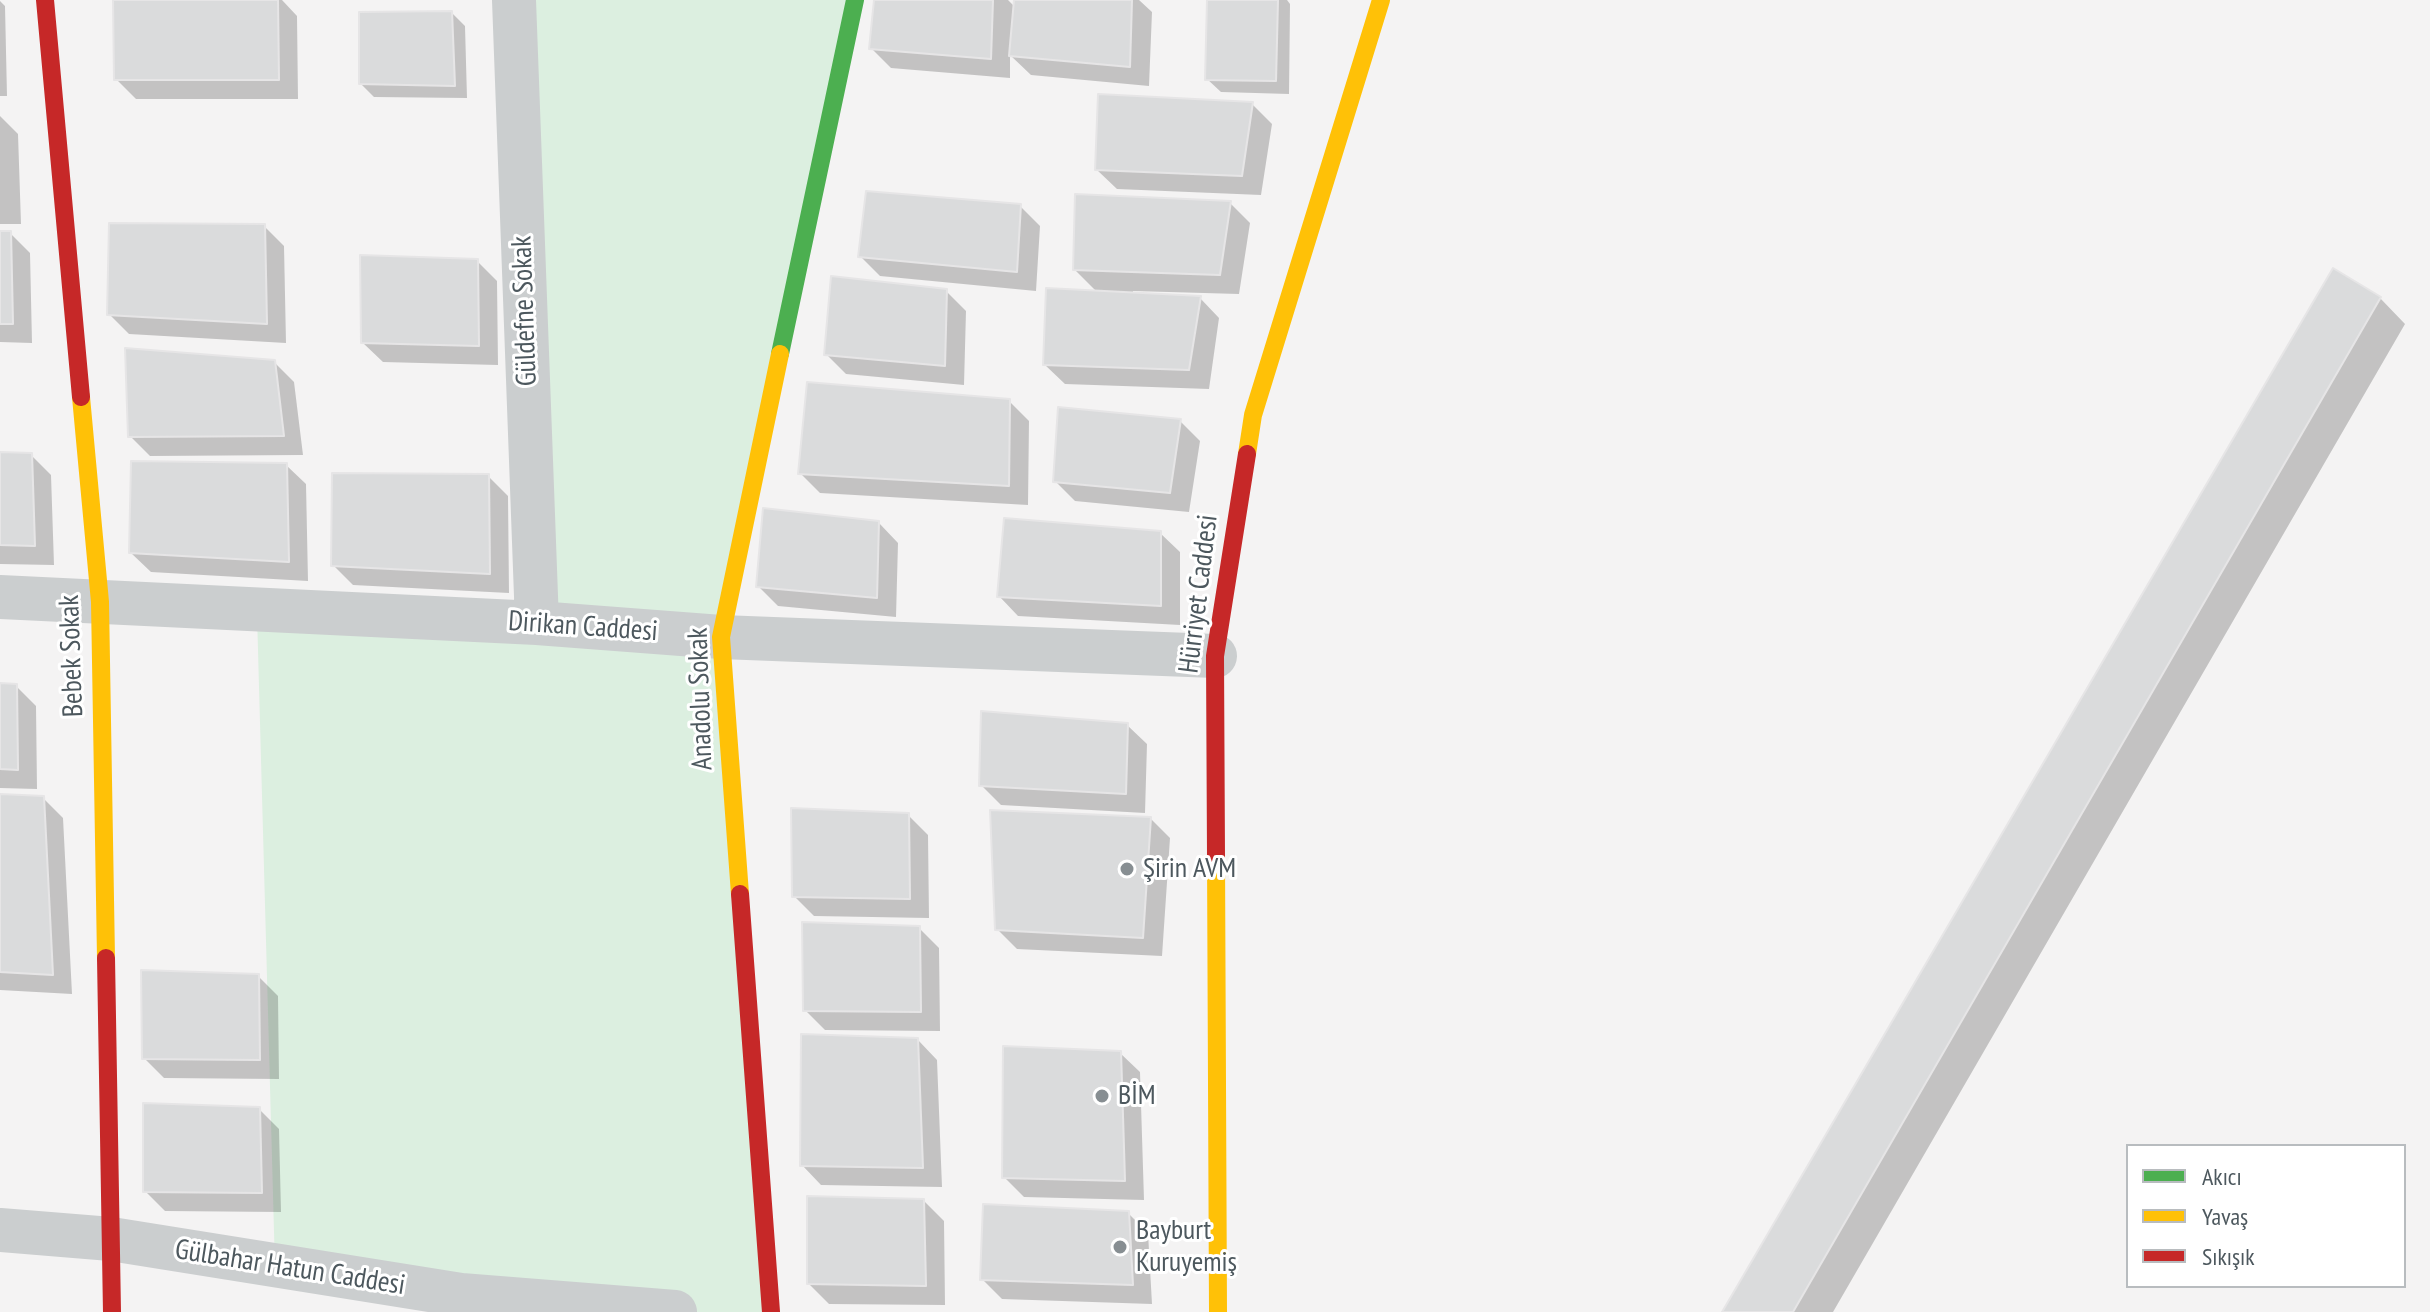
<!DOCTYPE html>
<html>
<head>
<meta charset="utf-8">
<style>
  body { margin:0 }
  #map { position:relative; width:2430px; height:1312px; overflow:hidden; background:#f4f3f3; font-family:"PT Sans Narrow",sans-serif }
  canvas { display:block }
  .legend { position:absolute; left:2126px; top:1144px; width:280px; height:144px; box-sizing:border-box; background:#fff; border:2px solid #b8bcbf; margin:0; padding:10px 14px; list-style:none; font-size:24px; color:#4d585e }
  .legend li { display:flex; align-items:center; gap:16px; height:40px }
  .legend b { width:40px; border:2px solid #b8bcbf }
</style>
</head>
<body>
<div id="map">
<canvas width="2430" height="1312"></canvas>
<ul class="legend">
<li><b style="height:10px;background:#4caf50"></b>Akıcı</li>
<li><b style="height:10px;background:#ffc107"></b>Yavaş</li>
<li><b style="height:10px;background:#c62828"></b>Sıkışık</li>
</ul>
</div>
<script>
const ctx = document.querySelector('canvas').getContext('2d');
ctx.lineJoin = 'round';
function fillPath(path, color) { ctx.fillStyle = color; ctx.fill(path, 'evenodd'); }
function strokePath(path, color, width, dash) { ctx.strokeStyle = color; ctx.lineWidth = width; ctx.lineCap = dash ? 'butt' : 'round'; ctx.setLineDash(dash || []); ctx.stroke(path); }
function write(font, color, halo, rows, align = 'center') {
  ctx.font = font + ' "PT Sans Narrow",sans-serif'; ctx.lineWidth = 6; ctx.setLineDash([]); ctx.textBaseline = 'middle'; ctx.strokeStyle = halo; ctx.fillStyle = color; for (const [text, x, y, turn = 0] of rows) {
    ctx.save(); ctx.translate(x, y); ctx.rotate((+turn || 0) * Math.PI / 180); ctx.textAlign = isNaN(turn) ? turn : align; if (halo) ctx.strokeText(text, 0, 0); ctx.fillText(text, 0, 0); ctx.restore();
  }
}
fillPath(new Path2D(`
  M514,0H855L720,636L536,621Z
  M257,614L720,639L773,1312H698L463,1297L275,1268Z`), '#dcefe0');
fillPath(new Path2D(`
  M115,0H282L297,16L298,99H136L116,79Z
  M876,0H1008L1015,7L1016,0H1139L1152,12L1149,86L1031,75L1010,55V78L891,68L871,48Z
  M1209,0H1287L1290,4L1289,94L1221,92L1207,79Z
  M0,1L5,6L7,96H0Z
  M452,13L465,26L467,98L374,97L361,84Z
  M1252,104L1272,124L1261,195L1117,189L1097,170Z
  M0,116L18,134L21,224H0Z
  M1230,203L1250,223L1239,294L1133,291V294L1200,298L1219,318L1209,389L1065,384L1045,365L1098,293L1075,270Z
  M1020,206L1040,226L1036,291L880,276L860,256Z
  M264,226L284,246L286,343L129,334L109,314Z
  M0,233H10L30,253L32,343L0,342Z
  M477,261L497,281L498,365L383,362L363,343Z
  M946,291L966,311L964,385L846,374L826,354Z
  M2380,298L2405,324L1833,1312H1724Z
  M274,362L294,382L303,455L150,456L130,436Z
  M1009,401L1029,421L1028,505L820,493L800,473Z
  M1180,421L1200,441L1189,512L1075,501L1055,481Z
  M0,454L31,455L51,475L54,565L0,564Z
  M286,465L306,484L308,581L151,572L131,553Z
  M488,476L508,496L509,593L353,585L333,565Z
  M879,523L898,543L896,617L778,606L758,586Z
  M1160,533L1180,552V625L1018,616L999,596Z
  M0,685L16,686L36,706L37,789L0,788Z
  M1127,725L1147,744L1145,813L1001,805L981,785Z
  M0,796L43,798L63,818L72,994L0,990Z
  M908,815L928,835L929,918L814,916L794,896Z
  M1150,818L1170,838L1162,956L1017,949L997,929Z
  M919,928L939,948L940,1031L825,1030L805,1010Z
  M258,976L278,996L279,1079L164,1078L144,1058Z
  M918,1040L937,1060L942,1187L821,1185L802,1165Z
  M1120,1053L1140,1072L1144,1200L1024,1197L1004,1177Z
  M259,1109L279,1129L281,1212L165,1211L145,1191Z
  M924,1201L944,1221L945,1305L829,1304L809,1284Z
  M1128,1213L1148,1233L1152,1304L1002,1299L982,1279Z`), '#0003');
const building = new Path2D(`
  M113,0H278L279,80H114Z
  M874,0H993L991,59L869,49Z
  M1014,0H1132L1130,67L1009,56Z
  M1207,0H1278L1276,81L1205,80Z
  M452,11L455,86L359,84V12Z
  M1098,94L1253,102L1242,176L1095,170Z
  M866,191L1021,204L1017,272L858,257Z
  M1075,194L1231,201L1220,275L1073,270Z
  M109,223L265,224L267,324L107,315Z
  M0,231H11L13,324H0Z
  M360,255L478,259L479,346L361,343Z
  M2333,268L2381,297L1793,1312H1722Z
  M831,276L947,289L945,366L824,355Z
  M1046,288L1201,296L1189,370L1043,365Z
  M125,348L275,360L284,436L128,437Z
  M807,382L1010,399L1009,486L798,474Z
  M1058,407L1181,419L1170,493L1053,482Z
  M0,452L32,453L35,546L0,545Z
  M131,461L287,463L289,562L129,553Z
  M332,473L489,474L490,574L331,566Z
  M763,508L879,521L877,598L756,587Z
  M1004,518L1161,531V606L997,597Z
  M0,683L17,684L18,770L0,769Z
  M981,711L1128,723L1126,794L979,786Z
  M0,794L44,796L53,975L0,972Z
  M791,808L909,813L910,899L792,897Z
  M990,810L1151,817L1143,938L995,930Z
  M802,922L920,926L921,1012L803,1011Z
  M141,970L259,974L260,1060L142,1059Z
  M801,1034L918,1038L923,1168L800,1166Z
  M1003,1046L1121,1051L1125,1181L1002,1178Z
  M143,1103L260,1107L262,1193L143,1192Z
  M807,1196L924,1199L926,1286L807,1284Z
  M983,1204L1129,1211L1133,1285L980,1280Z`);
fillPath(building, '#dadbdc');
strokePath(building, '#e6e5e6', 2);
strokePath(new Path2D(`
  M514,0L537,623
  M0,597L537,623L721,637L1215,656
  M0,1230L111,1239L461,1295L675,1312`), '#cbcecf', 44);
strokePath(new Path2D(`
  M780,354L855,0`), '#4caf50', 18);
strokePath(new Path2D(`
  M81,397L100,602L106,958
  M1247,454L1253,415L1381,0
  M1216,856L1218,1312
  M740,894L721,637L780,354`), '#ffc107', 18);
strokePath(new Path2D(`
  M45,0L81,397
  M1216,856L1215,656L1247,454
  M740,894L771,1312
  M106,958L112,1312`), '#c62828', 18);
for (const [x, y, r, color] of [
  [1127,869,8,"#878e92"],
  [1102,1096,8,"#878e92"],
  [1120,1247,8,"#878e92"]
]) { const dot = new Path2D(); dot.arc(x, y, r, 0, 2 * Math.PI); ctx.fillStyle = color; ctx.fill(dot); strokePath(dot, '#fff', 3); }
write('28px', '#4d585e', '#fff', [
  ["Güldefne Sokak",525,311,-92],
  ["Hürriyet Caddesi",1199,594,-83],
  ["Dirikan Caddesi",583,627,4],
  ["Bebek Sokak",72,656,-92],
  ["Anadolu Sokak",701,699,-92],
  ["Gülbahar Hatun Caddesi",290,1268,9]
]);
write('28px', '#4d585e', '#fff', [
  ["Şirin AVM",1143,869],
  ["BİM",1118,1096],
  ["Bayburt",1136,1231],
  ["Kuruyemiş",1136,1263]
], 'left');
</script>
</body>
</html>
